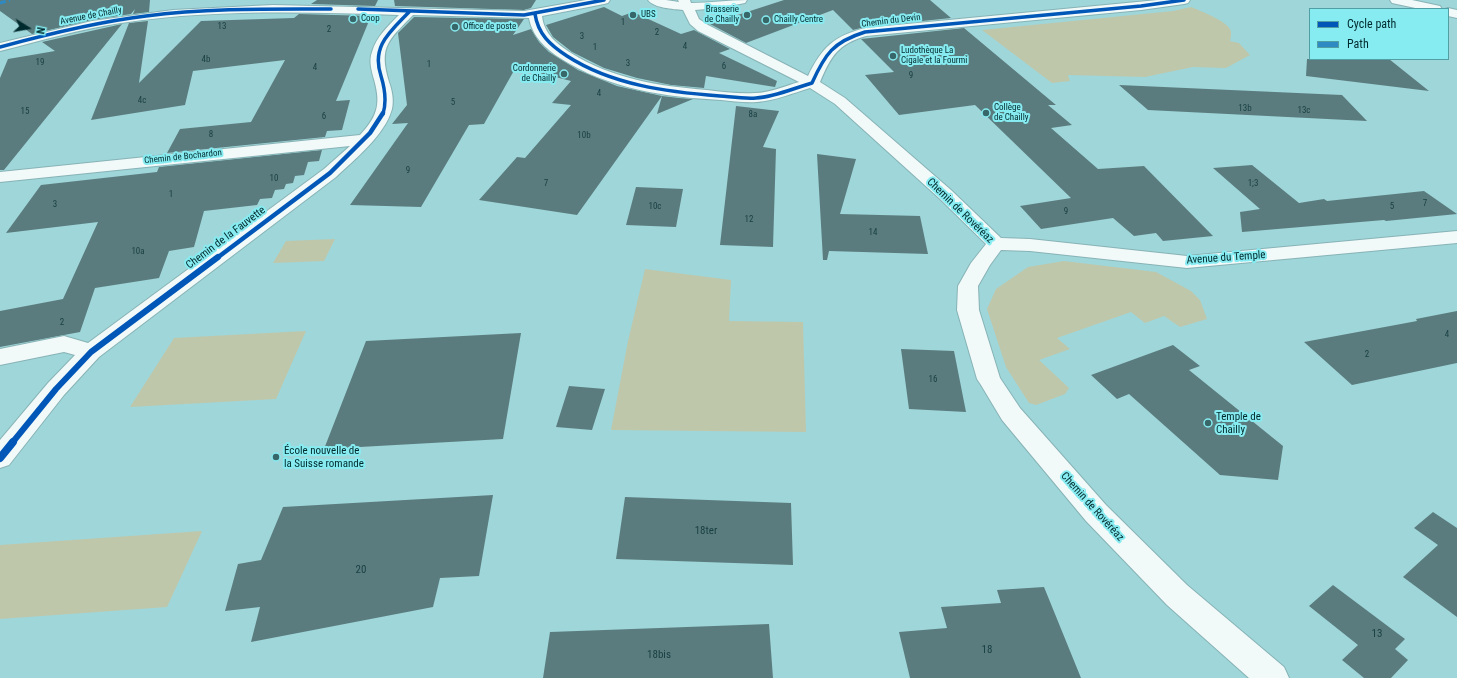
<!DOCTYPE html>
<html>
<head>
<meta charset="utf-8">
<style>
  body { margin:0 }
  #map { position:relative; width:1457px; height:678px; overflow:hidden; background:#9fd6d9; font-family:"Roboto Condensed",sans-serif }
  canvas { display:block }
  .legend { position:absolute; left:1309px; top:8px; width:140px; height:52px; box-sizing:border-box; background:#87ecf1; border:1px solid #519fa3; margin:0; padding:5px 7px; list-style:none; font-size:12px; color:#002b2e }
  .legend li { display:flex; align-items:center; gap:8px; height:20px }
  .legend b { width:20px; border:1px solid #519fa3 }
  .north { position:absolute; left:8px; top:8px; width:40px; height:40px; -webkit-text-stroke:3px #87ecf1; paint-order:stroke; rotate:101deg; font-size:11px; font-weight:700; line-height:16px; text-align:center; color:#002b2e }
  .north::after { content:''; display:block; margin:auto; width:14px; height:18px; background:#002b2e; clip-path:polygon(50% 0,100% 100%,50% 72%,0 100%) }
</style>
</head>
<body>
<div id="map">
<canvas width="1457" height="678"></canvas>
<ul class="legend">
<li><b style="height:5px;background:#0057b8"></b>Cycle path</li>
<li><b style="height:5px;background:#2f8ac3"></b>Path</li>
</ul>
<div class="north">N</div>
</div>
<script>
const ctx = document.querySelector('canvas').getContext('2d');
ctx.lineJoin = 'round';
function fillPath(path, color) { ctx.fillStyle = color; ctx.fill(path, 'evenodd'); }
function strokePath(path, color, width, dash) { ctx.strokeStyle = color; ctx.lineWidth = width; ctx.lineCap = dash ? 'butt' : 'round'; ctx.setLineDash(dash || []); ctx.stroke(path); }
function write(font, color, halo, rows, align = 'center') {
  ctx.font = font + ' "Roboto Condensed",sans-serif'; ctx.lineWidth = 4; ctx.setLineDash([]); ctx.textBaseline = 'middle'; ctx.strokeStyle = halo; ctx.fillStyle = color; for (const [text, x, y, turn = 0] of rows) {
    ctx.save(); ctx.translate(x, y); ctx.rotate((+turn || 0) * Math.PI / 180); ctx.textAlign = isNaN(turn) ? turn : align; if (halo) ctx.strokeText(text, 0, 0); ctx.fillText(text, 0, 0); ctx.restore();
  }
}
fillPath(new Path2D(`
  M1191,7C1200,11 1228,21 1231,31C1231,34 1231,38 1230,41L1239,43L1250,55L1226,68L1193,67L1145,77L1068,75L1070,81L1052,83L982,30L1173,11Z
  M335,239L324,261L273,263L286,241Z
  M1064,261L1156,272L1191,291L1200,300L1207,319L1180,327L1164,316L1145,323L1131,312L1057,338L1070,349L1039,360L1069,388L1065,394L1036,405L1029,403L1006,367L987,309L996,289L1028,267Z
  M645,269L731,280L729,321L803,322L806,432L611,430L628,341Z
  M306,331L276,399L130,407L174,338Z
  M202,531L167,607L0,619V545Z`), '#bfc7ab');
fillPath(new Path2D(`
  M0,0H150L149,12L133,14L135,9L131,14L92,20L32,34L0,11Z
  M317,0H378L375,6L311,4Z
  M394,0H536L531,8L524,10L395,6Z
  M784,0H930L951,18L865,27L853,30L833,10L746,43L710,24Z
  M604,7L622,16L633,12L681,34L694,30L730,49L719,53L777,81L775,87L706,76L704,88L671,85L637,78L604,68L572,52L553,37L546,25Z
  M299,14L371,16L336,101L350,100L342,130L327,131L325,137L167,153L180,129L251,122L285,60L193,71L185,105L91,120L129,23L148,21L139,83L201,21L294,18Z
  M414,17L524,19L513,35L531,29L539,42L549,52L578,70L617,86L662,96L577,215L479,200L517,157L525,158L571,105L552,103L571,81L516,67L484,124L469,125L421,207L350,205L408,123L392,124L407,105L398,33Z
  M122,24L4,170H0V78L8,59L55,51L42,42Z
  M964,28L1056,105H1048L1072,125L1051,128L1098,169L1144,166L1213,236L1163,241L1156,233L1134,236L1113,218L1041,229L1020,206L1071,198L975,105L899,115L865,75L894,72L861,39Z
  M1307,59H1389L1429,91L1306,76Z
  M1119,85L1342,95L1367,121L1148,110Z
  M662,96L679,98L693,99L657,114Z
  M736,106L779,111L763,147L776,149L773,247L720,245Z
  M322,150L319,161L308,162L304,175L295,176L293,183L286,184L284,189L275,190L272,198L260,199L257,205L204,211L194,247L169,251L159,278L95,288L80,332L0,347V311L63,299L98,222L6,233L41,185L157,172L159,167Z
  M817,154L856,159L840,214L920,216L928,254L829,251L827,260H823Z
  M1252,165L1299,203L1324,199L1327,201L1424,191L1457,214L1386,221L1384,220L1242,232L1240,212L1260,209L1213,168Z
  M636,187L683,189L676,227L626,225Z
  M1457,311V363L1352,385L1304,342L1417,321L1416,319Z
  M521,333L503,439L324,449L366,341Z
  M1173,345L1200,366L1189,370L1283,446L1278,480L1220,475L1129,394L1117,399L1091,375Z
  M901,349L954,351L966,412L909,409Z
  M569,386L605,389L592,430L556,427Z
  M493,495L479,576L440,578L433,607L251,642L260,607L225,611L238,564L261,560L283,507Z
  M625,497L791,503L793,565L616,559Z
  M1433,512L1457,528V617L1403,577L1438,545L1414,528Z
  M1333,585L1405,639L1395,649L1408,660L1391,678H1364L1342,660L1358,645L1309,606Z
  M1044,587L1081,678H910L899,632L947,628L941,607L1001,603L997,590Z
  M769,624L773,678H543L550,632Z`), '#5b7c7e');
const minor = new Path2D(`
  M586,0H610L608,3L604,4L542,16C544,34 557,44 571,53C613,79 658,86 707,90C723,92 739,94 755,93C770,93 785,86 799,82L698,31L690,24L683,10C673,9 654,8 648,0H666L679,2L678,0H690L691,3C710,3 728,0 747,0L745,3L719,8L695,10L699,19L708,25L808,76C822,47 834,36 865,28L1158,0H1190L1188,3L1184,4L1141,10L866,36C838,44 831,56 820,82L845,98L951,190L1001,238L1030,239L1187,256L1457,231V243L1187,268L1030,251L1001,250L990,265L978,286L979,310L1000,378L1020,408L1106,505L1187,585L1284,667L1289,678H1249L1167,605L1086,521L1002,420L981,385L977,379L957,310L958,286L971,263L986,244L939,198L835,104L810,88C793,93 775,101 757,102C745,103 732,101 721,100C665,97 608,89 560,58C546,49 532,36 529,18L413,15C389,40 378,46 389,82C392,90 394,100 392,109C385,135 355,159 336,177L99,357L64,395L9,465L0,468V440L48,383L75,355L64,352L0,365V349L64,336L88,343L324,169L350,146L0,182V172L360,135C379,115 381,102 373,76C371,68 369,60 372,52C376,37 389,25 399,15C307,12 213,9 121,23C80,29 40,41 0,51V43L92,21L173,10L273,5L524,11Z
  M1390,0H1412L1440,6L1442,9H1420L1392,3Z
  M1448,8L1457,10V18L1448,16V9H1445Z`);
strokePath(minor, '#87b3b6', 2);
fillPath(minor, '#f1f9f9');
strokePath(new Path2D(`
  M0,3L10,0`), '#2f8ac3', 3, [6, 3]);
strokePath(new Path2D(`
  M358,9L524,15L604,0
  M535,14C538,34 550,45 567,56C612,85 667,92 720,96C732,97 745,99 756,98C775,97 794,88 812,83C825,54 833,42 865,32L1141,6L1184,0
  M0,47C48,34 96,22 146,16C207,8 269,9 331,9
  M383,114C387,101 385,89 381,76C371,46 390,32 409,12`), '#0057b8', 3.5);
strokePath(new Path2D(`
  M217,258L330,173L370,133L383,113`), '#0057b8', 4.5);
strokePath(new Path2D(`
  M12,443L56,389L91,352L218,257`), '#0057b8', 6);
strokePath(new Path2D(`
  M0,458L13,442`), '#0057b8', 8);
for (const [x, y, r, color] of [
  [633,15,4,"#38676a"],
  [747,15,4,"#38676a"],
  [353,19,4,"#38676a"],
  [766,20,4,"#38676a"],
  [455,27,4,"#38676a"],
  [893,56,4,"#38676a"],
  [564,74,4,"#38676a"],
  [986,113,4,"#38676a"],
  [1208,423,4,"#38676a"],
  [276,457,4,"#38676a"]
]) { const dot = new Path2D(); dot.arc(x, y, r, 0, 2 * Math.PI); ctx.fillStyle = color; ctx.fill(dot); strokePath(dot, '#87ecf1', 1.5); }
write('9px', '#002b2e', '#87ecf1', [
  ["Brasserie",739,10,"right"],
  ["de Chailly",739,20,"right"],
  ["UBS",641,15],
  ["Coop",361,19],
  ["Chailly Centre",774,20],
  ["Office de poste",463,27],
  ["Ludothèque La",901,51],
  ["Cigale et la Fourmi",901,61],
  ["Cordonnerie",556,69,"right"],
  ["de Chailly",556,79,"right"],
  ["Collège",994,108],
  ["de Chailly",994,118]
], 'left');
write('9px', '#002b2e', '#87ecf1', [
  ["Avenue de Chailly",91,16,-11],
  ["Chemin du Devin",891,21,-7],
  ["Chemin de Bochardon",183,157,-6]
]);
write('9px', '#173f42', null, [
  ["1",623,23],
  ["13",222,27],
  ["2",329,30],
  ["2",657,33],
  ["3",582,37],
  ["4",685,47],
  ["1",595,48],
  ["4b",206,60],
  ["19",40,63],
  ["3",628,64],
  ["1",429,65],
  ["6",724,67],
  ["4",315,68],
  ["9",911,76],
  ["4",599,94],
  ["4c",142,101],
  ["5",453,103],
  ["13b",1245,109],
  ["13c",1304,111],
  ["15",25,112],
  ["8a",753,115],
  ["6",324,117],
  ["8",211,135],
  ["10b",584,136],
  ["9",408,171],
  ["10",274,179],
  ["7",546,184],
  ["1;3",1253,184],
  ["1",171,195],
  ["7",1425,204],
  ["3",55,205],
  ["10c",655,207],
  ["5",1392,207],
  ["9",1066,212],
  ["12",749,220],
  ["14",873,233],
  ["10a",138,252],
  ["2",62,323],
  ["4",1447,335],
  ["2",1367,355],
  ["16",933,380]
]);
write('11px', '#002b2e', '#87ecf1', [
  ["Chemin de Rovéréaz",960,211,44],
  ["Chemin de la Fauvette",226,238,-37],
  ["Avenue du Temple",1226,258,-4],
  ["Chemin de Rovéréaz",1092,507,48]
]);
write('11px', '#002b2e', '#87ecf1', [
  ["Temple de",1216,417],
  ["Chailly",1216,430],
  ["École nouvelle de",284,451],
  ["la Suisse romande",284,464]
], 'left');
write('11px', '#173f42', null, [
  ["18ter",706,531],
  ["20",361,570],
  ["13",1377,634],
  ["18",987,650],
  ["18bis",659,655]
]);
</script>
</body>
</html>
